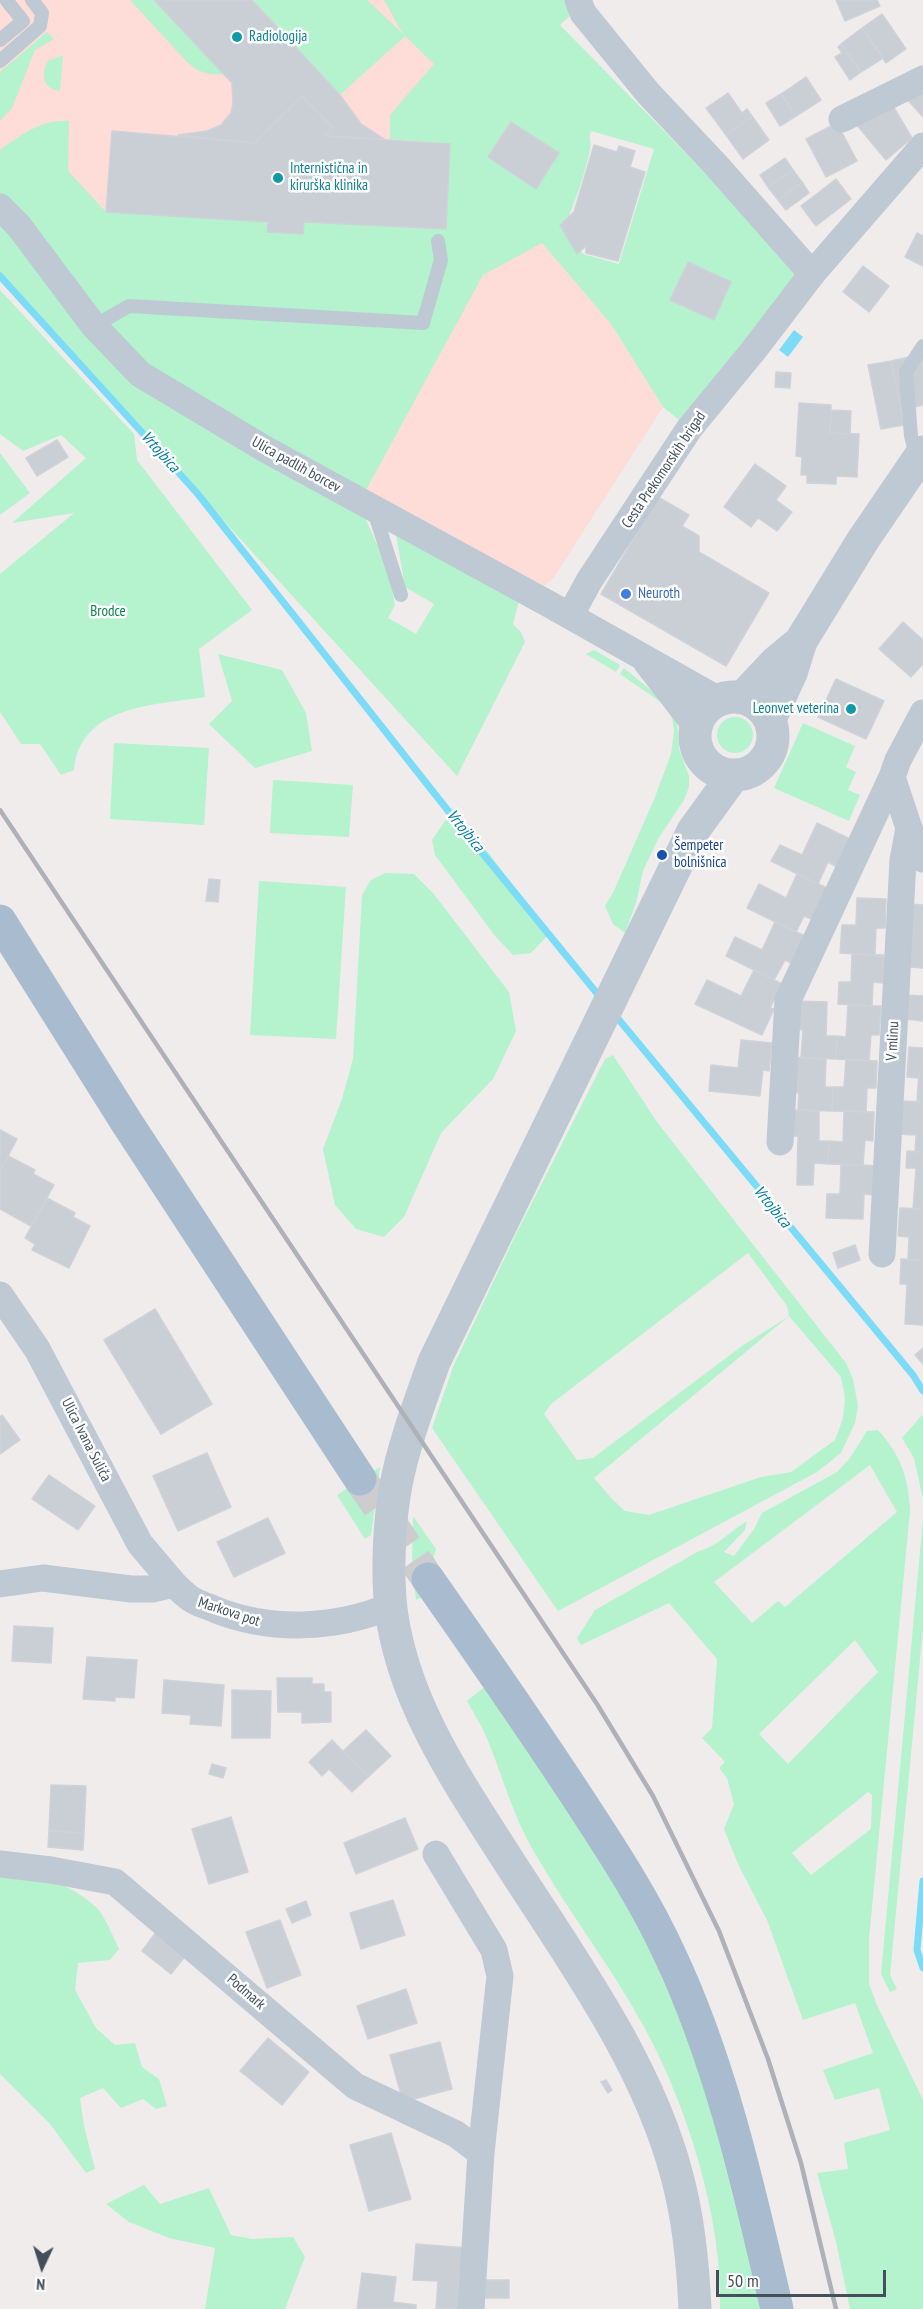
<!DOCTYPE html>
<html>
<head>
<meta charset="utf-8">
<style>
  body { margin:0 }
  #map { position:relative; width:923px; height:2309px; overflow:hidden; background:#f0ecec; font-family:"PT Sans Narrow",sans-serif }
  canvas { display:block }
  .north { position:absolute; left:12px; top:2237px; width:60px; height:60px; -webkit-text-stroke:4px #fff; paint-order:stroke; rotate:184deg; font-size:16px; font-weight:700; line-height:24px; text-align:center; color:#43505c }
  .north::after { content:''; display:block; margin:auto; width:21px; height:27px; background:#43505c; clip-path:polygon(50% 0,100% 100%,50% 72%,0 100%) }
  .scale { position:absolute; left:716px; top:2270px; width:170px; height:27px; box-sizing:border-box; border:3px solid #43505c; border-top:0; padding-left:8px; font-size:18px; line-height:21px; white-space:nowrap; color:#43505c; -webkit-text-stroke:4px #fff; paint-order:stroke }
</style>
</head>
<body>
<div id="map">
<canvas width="923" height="2309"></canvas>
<div class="north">N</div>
<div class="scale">50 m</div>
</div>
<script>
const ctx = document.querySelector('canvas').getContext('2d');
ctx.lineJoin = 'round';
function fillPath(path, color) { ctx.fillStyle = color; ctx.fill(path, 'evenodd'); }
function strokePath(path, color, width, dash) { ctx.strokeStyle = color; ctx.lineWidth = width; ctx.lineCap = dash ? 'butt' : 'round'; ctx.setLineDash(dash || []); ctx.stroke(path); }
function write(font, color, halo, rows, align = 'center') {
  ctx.font = font + ' "PT Sans Narrow",sans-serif'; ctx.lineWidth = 5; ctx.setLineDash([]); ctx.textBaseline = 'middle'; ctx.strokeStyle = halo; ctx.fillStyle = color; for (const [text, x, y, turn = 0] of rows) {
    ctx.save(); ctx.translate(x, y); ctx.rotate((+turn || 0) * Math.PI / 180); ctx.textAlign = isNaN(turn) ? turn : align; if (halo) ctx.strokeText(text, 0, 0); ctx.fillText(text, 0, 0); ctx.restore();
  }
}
fillPath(new Path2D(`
  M0,0H551L473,108L476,125L542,243L611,324L663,407L553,579L532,594L360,501L0,254Z`), '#fedcd8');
fillPath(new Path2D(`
  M130,0H154L223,74C208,76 199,72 188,63Z
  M253,0H367L403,34L384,0H578L581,6L560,25L726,194L809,274L688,427L663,407L611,324L542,243L483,275L360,501L357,500L389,571L395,605L388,618L416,634L434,604L405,587L395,529L519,601L513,624L521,632L525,642L457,776L0,276V150C21,135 42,119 69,121L68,171L106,212L268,222V232L303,234L304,222L450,144L390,139V115L434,64L405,36L340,95ZM591,131L654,149L619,264L583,254L565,226C575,201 585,175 590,149C592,142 588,137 591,131Z
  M47,32L54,39L35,50L12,108L0,121V72Z
  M63,55L60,91C43,89 40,74 48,61Z
  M0,290L134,434L137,460L252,610L199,649L205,697C155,705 80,705 74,770L61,775L40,744H21L0,712V574L74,513L12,523L86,458L61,435L23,451L0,434Z
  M0,453L30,493L0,515Z
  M594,650L620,665L616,672L586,654Z
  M218,654L282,670L306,713L312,751L255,768L209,724L232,701Z
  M624,668L663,700L677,718L679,749L689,776V787L684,800L658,839L643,871L636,903L625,933L613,924L605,906L613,893L655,797L671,754L674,731L672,718L665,705L620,674Z
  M717 735a18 18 0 1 1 36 0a18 18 0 1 1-36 0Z
  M803,723L855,746L846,767L856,772L848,790L860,795L849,821L774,788Z
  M114,743L209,748L204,825L110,819Z
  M273,780L353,785L349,837L270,833Z
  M454,808L550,933L531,953L513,955L495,936L435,855L432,840Z
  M385,873L414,874L433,893L509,992L516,1031L493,1079L441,1133L404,1217L384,1237L356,1229L335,1205L323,1149L342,1099L353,1059L362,895L371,880Z
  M259,881L346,887L336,1039L250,1035Z
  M613,1055L657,1122L846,1363L853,1379L858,1406L855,1423L841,1453L817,1472L558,1611L432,1428L453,1367L516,1234L605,1059ZM748,1253L787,1306L789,1316L742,1346L593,1458L577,1460L544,1414L551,1404ZM789,1316L841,1377L845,1397L843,1418L835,1440L791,1472L761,1477L649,1515L625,1511L612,1499L594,1478Z
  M923,1414V1499L914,1458L902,1438Z
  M878,1430C900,1454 909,1478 910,1511L869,1939V1984L877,2005L923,2100V2309H850L836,2242L817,2173L848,2169L844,2143L890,2130L879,2088L835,2100L823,2070L873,2053L855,2003L803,2020L767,1920L738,1864L724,1829L734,1804L727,1778L719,1768L725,1762L702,1738L712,1728L717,1659L669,1603L581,1645L577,1638L595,1610L699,1551C716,1547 731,1531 747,1521L745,1530L724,1552L734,1556L754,1529L762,1513L837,1472L850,1458L867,1431ZM870,1465L897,1512L785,1607L778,1601L752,1623L714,1582ZM855,1640L878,1672L788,1764L759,1734ZM868,1792L872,1795L871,1829L811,1875L792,1853Z
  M380,1467L371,1535L365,1539L337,1495Z
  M413,1516L436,1549L422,1597L416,1600L412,1565Z
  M923,1519V1628L890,1975L897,1989L890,1992L881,1974Z
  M487,1685L637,1920L688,2038L710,2106L762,2309H720C723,2220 687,2105 644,2027C611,1966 567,1910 533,1850C513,1815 503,1778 488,1741C483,1727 474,1714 467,1701Z
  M0,1865C33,1872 72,1884 97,1908C106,1918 113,1937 119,1949L110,1960L78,1963L75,1990L96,2028L115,2045L135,2043L142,2067L159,2079L167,2106L156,2109L143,2099L121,2108L103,2088L80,2098L84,2126L95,2169L86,2173L50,2124L0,2074Z
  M144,2185L160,2204L209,2188L231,2235L252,2239L293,2237L305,2257L285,2309H205L215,2248L169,2238L129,2222L106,2204Z`), '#b4f3cd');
fillPath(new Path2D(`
  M794,330L803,337L788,357L779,350Z`), '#7cdbf6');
strokePath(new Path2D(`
  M0,276L197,493L457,822L600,997
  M615,1015L913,1375L923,1391
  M923,1881L917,1950L923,1968`), '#7cdbf6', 7);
const building = new Path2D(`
  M154,0H252L340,95L361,124L384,139L325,136L332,127L302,96L255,143L178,135L207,131L221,125L231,113L233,103L232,83Z
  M836,0H877L880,6L845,21Z
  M882,14L906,49L886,63L862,28Z
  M862,28L883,58L861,72L841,44Z
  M841,44L861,72L850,80L835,57L842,53L838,47Z
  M806,77L821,100L796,116L781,94Z
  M728,93L742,113L747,109L752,116L726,135L706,108Z
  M923,93V117L907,99Z
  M781,94L796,116L780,126L766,103Z
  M302,96L332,127L325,136L450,144L446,229L304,222L303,234L267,232L268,222L106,212L112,131L255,143Z
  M893,106L912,138L886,160L856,124Z
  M752,116L769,140L743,159L726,135Z
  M511,122L559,153L536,189L488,157Z
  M837,123L857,161L826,177L806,139Z
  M594,145L617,152L619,146L635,151L630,167L645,172L618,261L586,253V246L577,254L560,225L574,212Z
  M785,158L793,170L768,187L760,175Z
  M793,170L802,182L778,200L768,187Z
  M836,179L851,199L816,226L801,206Z
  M802,182L809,193L786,210L778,200Z
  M917,233L923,236V266L905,257Z
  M688,262L731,282L714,320L670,300Z
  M863,266L889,286L869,312L843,292Z
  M923,354V405L901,410L891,361Z
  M891,361L904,425L881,429L868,365Z
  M776,372L791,373L790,388L775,387Z
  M799,403L831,405L830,433L859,434L857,477L836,476V484L807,483V475H801L802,457L796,456Z
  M831,410L851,411L850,434L830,433Z
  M57,440L68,457L37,476L26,458Z
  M755,464L786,486L776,500L792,512L777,531L758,518L751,527L724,507Z
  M658,497L689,515L682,526L699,536V552L769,593L726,666L601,594Z
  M903,622L923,640V664L911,677L879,649Z
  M836,679L884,701L866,739L818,717Z
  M817,823L850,839L837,867L828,862L818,884L771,861L780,845L802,855Z
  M797,874L827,888L812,919L804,916L796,932L747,908L759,884L786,898Z
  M209,879L220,880L218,902L206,901Z
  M857,898L886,899L885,928H876L875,955L840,953L842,925H856Z
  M909,904L923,905V968L910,967L913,929H907Z
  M775,922L805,936L791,963L785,960L774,980L726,956L735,937L762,950Z
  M852,954L884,955L883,983L873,982L872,1006L838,1004L839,982H851Z
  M754,970L782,984L770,1008L774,1009L762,1035L695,1004L707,980L741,996Z
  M907,995L923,996V1021L905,1019Z
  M795,1001L827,1002L826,1036H837L836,1059L801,1058L803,1030L794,1029Z
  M848,1005L881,1006L879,1035H871L869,1061L836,1059L837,1036L846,1037Z
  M741,1040L772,1043L769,1071L763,1070L760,1096L709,1091L711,1065L738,1068Z
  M909,1047L923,1048V1071H919V1078L907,1077Z
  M792,1057L826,1059L825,1087H833L832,1111L798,1110L799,1093H790Z
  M846,1059L877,1061L876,1088H867L866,1112L832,1111L833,1087H844Z
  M919,1071H923V1102H917Z
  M901,1101L923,1102V1152H915L916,1135L899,1134Z
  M791,1110L819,1111V1141H829L828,1164L814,1163L813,1185H797L798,1136H790Z
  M844,1111L874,1112L873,1141L865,1140L863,1165L828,1164L829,1141L843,1142Z
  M0,1130L17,1139L0,1171Z
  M907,1151L923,1152V1209H913L916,1168H906Z
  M8,1156L35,1170L33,1174L54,1185L31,1226L0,1209V1171Z
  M841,1164L878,1166L876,1195L864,1194L863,1219L826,1218L827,1194H840Z
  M47,1198L75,1213L73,1217L90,1226L69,1268L32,1250L35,1244L25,1238Z
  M900,1208L923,1209V1260H908L909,1237L898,1236Z
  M855,1245L860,1260L838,1268L833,1253Z
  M901,1259L923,1260V1325L905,1324L907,1284H900Z
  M155,1309L212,1404L161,1434L104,1340Z
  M923,1348V1364L915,1355Z
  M2,1415L20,1440L0,1454V1417Z
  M207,1453L231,1507L178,1531L153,1476Z
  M49,1475L95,1506L78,1530L32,1499Z
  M268,1518L285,1553L234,1577L217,1542Z
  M14,1626L53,1628L51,1663L12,1661Z
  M87,1657L137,1660L134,1698L115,1697V1701L83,1699Z
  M277,1678H312V1684H324V1692H331V1722L302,1723V1712H278Z
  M164,1680L224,1685L221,1726L190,1724L191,1715L162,1713Z
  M232,1690L271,1691L270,1738H232Z
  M366,1730L391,1756L368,1777L343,1751Z
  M332,1740L368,1777L352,1792L329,1769L322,1776L309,1762Z
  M212,1764L226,1768L223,1778L209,1774Z
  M51,1785L86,1786L84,1833L49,1831Z
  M231,1817L248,1872L209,1884L192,1829Z
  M405,1818L418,1849L356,1874L344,1843Z
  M49,1831L84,1833L83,1850L48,1847Z
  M393,1900L405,1935L361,1949L350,1913Z
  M306,1901L311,1915L292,1923L286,1909Z
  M280,1920L301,1975L267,1988L246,1932Z
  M157,1931L187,1954L171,1974L142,1951Z
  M406,1989L417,2023L368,2039L357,2006Z
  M268,2038L309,2072L282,2105L240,2071Z
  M440,2042L452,2089L403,2102L390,2055Z
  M606,2080L612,2090L608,2093L601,2082Z
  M391,2133L411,2199L369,2211L350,2145Z
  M416,2244L467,2248L462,2309H436L438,2281L413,2280Z
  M362,2273L396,2277L393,2302L416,2305V2309H357Z
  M486,2280H509V2298H485Z`);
fillPath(building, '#caced5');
strokePath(building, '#cfd2d9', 1.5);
strokePath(new Path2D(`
  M360,1479L428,1579`), '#cdcdcf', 33, [33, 16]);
strokePath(new Path2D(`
  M0,40L23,21L7,1
  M0,61L40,26L42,13L32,0
  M94,326L129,306L423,323L441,260L438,241
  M917,458L911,436L906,372L923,346
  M374,511L401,595`), '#bec9d4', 14);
strokePath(new Path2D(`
  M578,0L583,13L648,93L715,164L812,274
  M842,119L923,79
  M0,207L18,225L94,326L140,374L265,449L547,603L719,700
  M570,616L589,581L689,429L753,351L812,274L923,146
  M647,663L696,726
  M892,777L909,828L923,859
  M780,1142L788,1000L892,777L898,760L923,713
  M882,1254L903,860L909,828
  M0,1295L37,1349L140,1544L174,1584
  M0,1584L43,1578L131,1589H152L174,1584C179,1589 185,1595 191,1599C198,1604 208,1606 216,1610C272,1632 335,1629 391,1606
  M436,1854L494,1950L500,1976L481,2153L471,2309
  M0,1864L51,1870L115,1882L355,2086L456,2134L481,2153`), '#bec9d4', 27);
strokePath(new Path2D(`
  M695 736a39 39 0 1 1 78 0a39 39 0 1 1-78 0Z
  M742,698L775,663L799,643
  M770,719L791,673L801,641L863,540L923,452
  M695,2309C693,2264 689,2220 677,2176C646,2057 564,1949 499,1846C452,1773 402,1697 391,1609C387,1574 389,1520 396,1485C404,1443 420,1402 434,1362L693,831L733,776`), '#bec9d4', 33);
strokePath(new Path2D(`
  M0,921L127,1123L360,1479
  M428,1579C482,1656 536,1733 587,1812C617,1858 646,1903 669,1953C722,2065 749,2189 777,2309`), '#a8bbcf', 33);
strokePath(new Path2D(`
  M0,810L597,1704L653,1796L719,1931L768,2059L801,2163L836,2309`), '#aeb1b8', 4.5);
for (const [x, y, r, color] of [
  [237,37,6,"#0f9aa8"],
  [278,178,6,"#0f9aa8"],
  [626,594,6,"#3f7fe0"],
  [851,709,6,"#0f9aa8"],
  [662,855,6,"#1a4fb4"]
]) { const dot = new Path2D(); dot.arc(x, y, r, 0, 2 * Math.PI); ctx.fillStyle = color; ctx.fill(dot); strokePath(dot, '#fff', 2); }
write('15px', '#0d838f', '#fff', [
  ["Radiologija",249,37],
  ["Internistična in",290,169],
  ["kirurška klinika",290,186],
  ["Leonvet veterina",839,709,"right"]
], 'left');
write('15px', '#43505c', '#fff', [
  ["Ulica padlih borcev",296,465,29],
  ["Cesta Prekomorskih brigad",664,470,-56],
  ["V mlinu",893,1041,-87],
  ["Ulica Ivana Suliča",86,1440,63],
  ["Markova pot",229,1612,18],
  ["Podmark",246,1992,41]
]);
write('15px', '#366cbe', '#fff', [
  ["Neuroth",638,594]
], 'left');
write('15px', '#0c844a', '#fff', [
  ["Brodce",108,612]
]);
write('15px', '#164399', '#fff', [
  ["Šempeter",674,846],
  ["bolnišnica",674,863]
], 'left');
write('italic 16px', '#027ea1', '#fff', [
  ["Vrtojbica",160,452,48],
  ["Vrtojbica",465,831,51],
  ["Vrtojbica",772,1207,51]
]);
</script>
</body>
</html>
